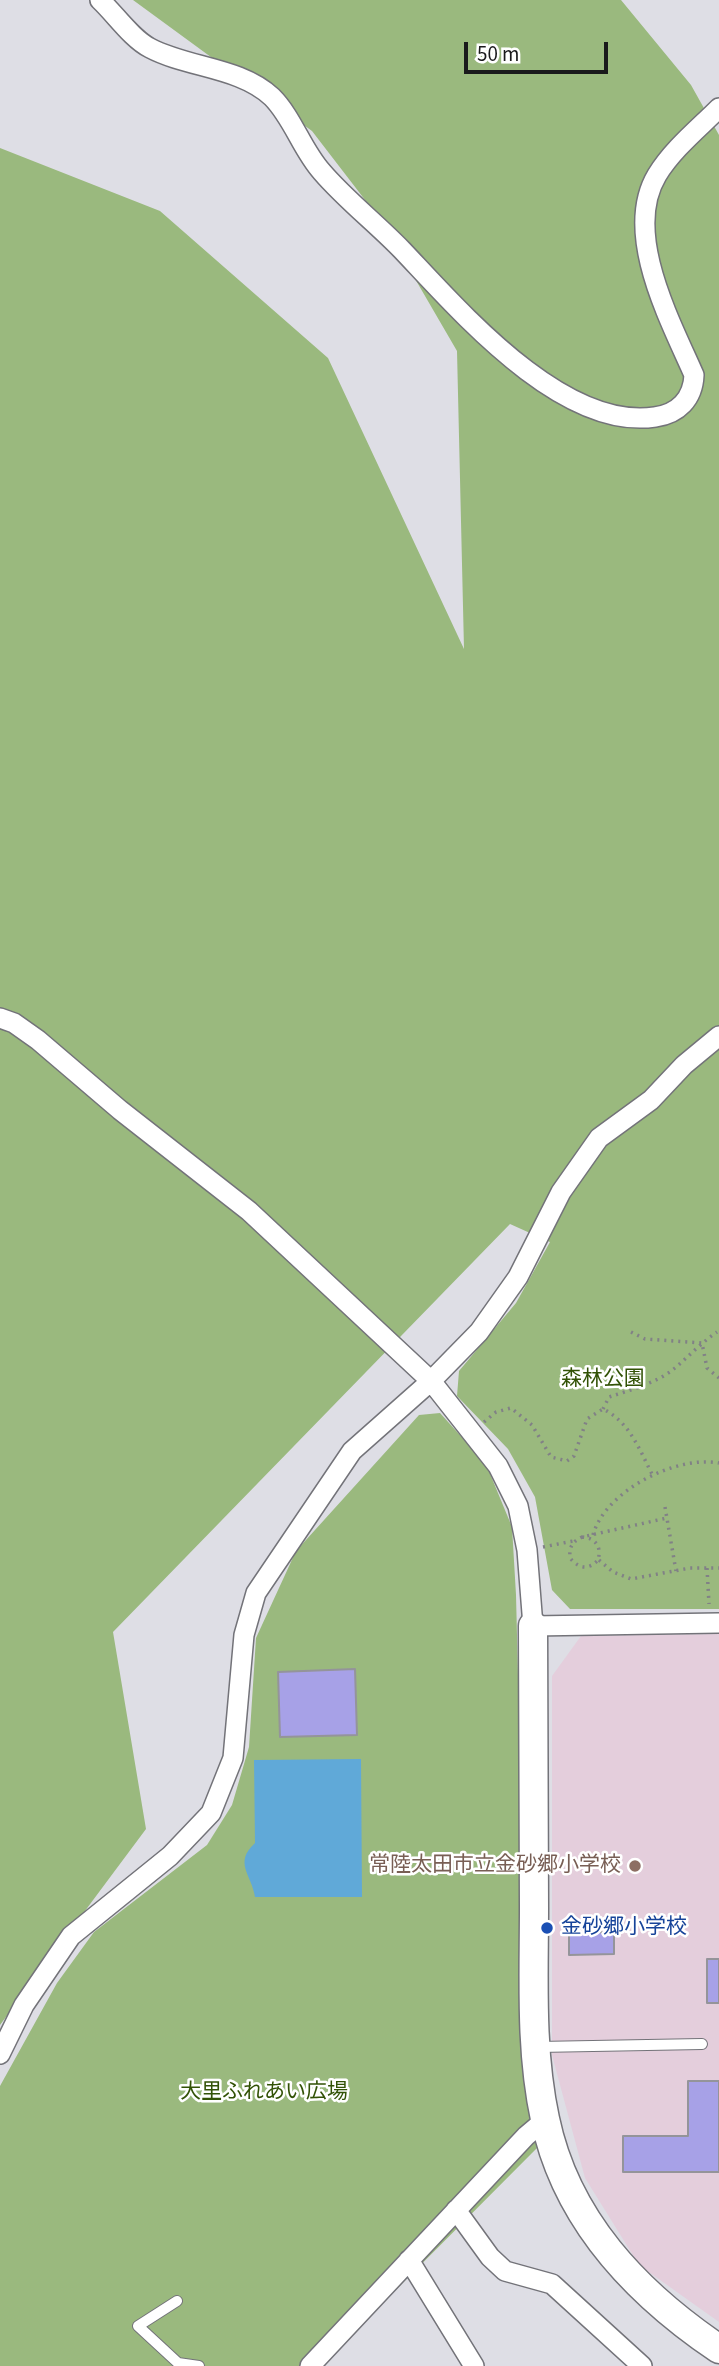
<!DOCTYPE html>
<html>
<head>
<meta charset="utf-8">
<style>
  body { margin:0 }
  #map { position:relative; width:719px; height:2366px; overflow:hidden; background:#dedee5; font-family:"Source Sans 3",sans-serif }
  canvas { display:block }
  .scale { position:absolute; left:464px; top:42px; width:144px; height:32px; box-sizing:border-box; border:4px solid #1a1a1c; border-top:0; padding-left:9px; font-size:21px; line-height:24px; white-space:nowrap; color:#1a1a1c; -webkit-text-stroke:5px #fff; paint-order:stroke }
</style>
</head>
<body>
<div id="map">
<canvas width="719" height="2366"></canvas>
<div class="scale">50 m</div>
</div>
<script>
const ctx = document.querySelector('canvas').getContext('2d');
ctx.lineJoin = 'round';
function fillPath(path, color) { ctx.fillStyle = color; ctx.fill(path, 'evenodd'); }
function strokePath(path, color, width, dash) { ctx.strokeStyle = color; ctx.lineWidth = width; ctx.lineCap = dash ? 'butt' : 'round'; ctx.setLineDash(dash || []); ctx.stroke(path); }
function write(font, color, halo, rows, align = 'center') {
  ctx.font = font + ' "Source Sans 3","Noto Sans JP",sans-serif'; ctx.lineWidth = 5; ctx.setLineDash([]); ctx.textBaseline = 'middle'; ctx.strokeStyle = halo; ctx.fillStyle = color; for (const [text, x, y, turn = 0] of rows) {
    ctx.save(); ctx.translate(x, y); ctx.rotate((+turn || 0) * Math.PI / 180); ctx.textAlign = isNaN(turn) ? turn : align; if (halo) ctx.strokeText(text, 0, 0); ctx.fillText(text, 0, 0); ctx.restore();
  }
}
fillPath(new Path2D(`
  M719,1634V2322L639,2265L585,2178L552,2055V1676L581,1636Z`), '#e4cedc');
fillPath(new Path2D(`
  M133,0H621L691,85L719,135V1609H570L552,1590L535,1497L508,1449L457,1396L459,1371L516,1303L550,1242L510,1224L113,1632L146,1829L0,2025V148L160,211L328,358L464,649L457,351L382,222L312,131Z
  M440,1413L486,1464L512,1527L516,1595L529,2116L537,2148L320,2366H0V2086L57,1983L94,1932L207,1845L232,1805L249,1747L256,1638L296,1551L419,1415Z`), '#9ab97e');
fillPath(new Path2D(`
  M361,1759L362,1897H255C252,1875 233,1863 255,1843L254,1760Z`), '#60a9d8');
const building = new Path2D(`
  M355,1669L357,1735L280,1737L278,1672Z
  M614,1932V1954L569,1955V1933Z
  M707,1959H719V2003H707Z
  M688,2081H719V2172H623V2136H688Z`);
fillPath(building, '#a7a1e7');
strokePath(building, '#94949a', 2);
const lane = new Path2D(`
  M538,2047L702,2044
  M177,2301L138,2326L178,2363L199,2366`);
const street = new Path2D(`
  M100,0C115,14 132,39 150,48C188,68 240,67 272,97C293,118 302,150 322,172C346,200 376,223 402,250C459,310 562,431 655,417C678,414 693,399 694,375C671,322 622,233 657,175C673,149 698,129 719,108
  M0,1018L14,1023L38,1040L120,1110L249,1211L431,1381L498,1466L518,1506L527,1550L533,1626L719,1623
  M0,2054L24,2005L71,1936L170,1856L211,1813L233,1758L244,1635L256,1593L352,1451L431,1381L479,1332L518,1277L561,1192L599,1138L651,1100L684,1065L719,1036
  M456,2210L490,2257L505,2271L552,2284L642,2366
  M409,2260L474,2366
  M310,2366L526,2136L545,2120`);
const secondary = new Path2D(`
  M533,1626C533,1720 534,1814 534,1907C534,1977 530,2050 545,2119C566,2220 636,2293 719,2349`);
strokePath(lane, '#737379', 12);
strokePath(street, '#737379', 22);
strokePath(secondary, '#737379', 31);
strokePath(new Path2D(`
  M631,1332L645,1339L702,1343L707,1368L719,1378
  M603,1409L609,1397C630,1390 657,1383 675,1368C689,1356 701,1343 717,1332
  M484,1422L496,1412L511,1408L532,1425L551,1457L567,1461L574,1456L587,1419L603,1409C630,1422 640,1451 653,1476
  M665,1507L676,1571
  M593,1535C605,1491 676,1455 719,1463
  M582,1537C595,1538 602,1546 598,1560C589,1570 579,1569 570,1558C569,1547 572,1542 582,1537L667,1518
  M543,1547L573,1541
  M599,1560L613,1572L631,1579L690,1568H719
  M707,1568L709,1604`), '#818186', 3.5, [2, 5]);
strokePath(lane, '#fff', 10);
strokePath(street, '#fff', 19);
strokePath(secondary, '#fff', 28);
for (const [x, y, r, color] of [
  [635,1866,7,"#8d6e63"],
  [547,1928,7,"#1a4fb4"]
]) { const dot = new Path2D(); dot.arc(x, y, r, 0, 2 * Math.PI); ctx.fillStyle = color; ctx.fill(dot); strokePath(dot, '#fff', 2.5); }
write('21px', '#325206', '#fff', [
  ["森林公園",603,1380],
  ["大里ふれあい広場",264,2093]
]);
write('21px', '#785e54', '#fff', [
  ["常陸太田市立金砂郷小学校",621,1866]
], 'right');
write('21px', '#164399', '#fff', [
  ["金砂郷小学校",561,1928]
], 'left');
</script>
</body>
</html>
